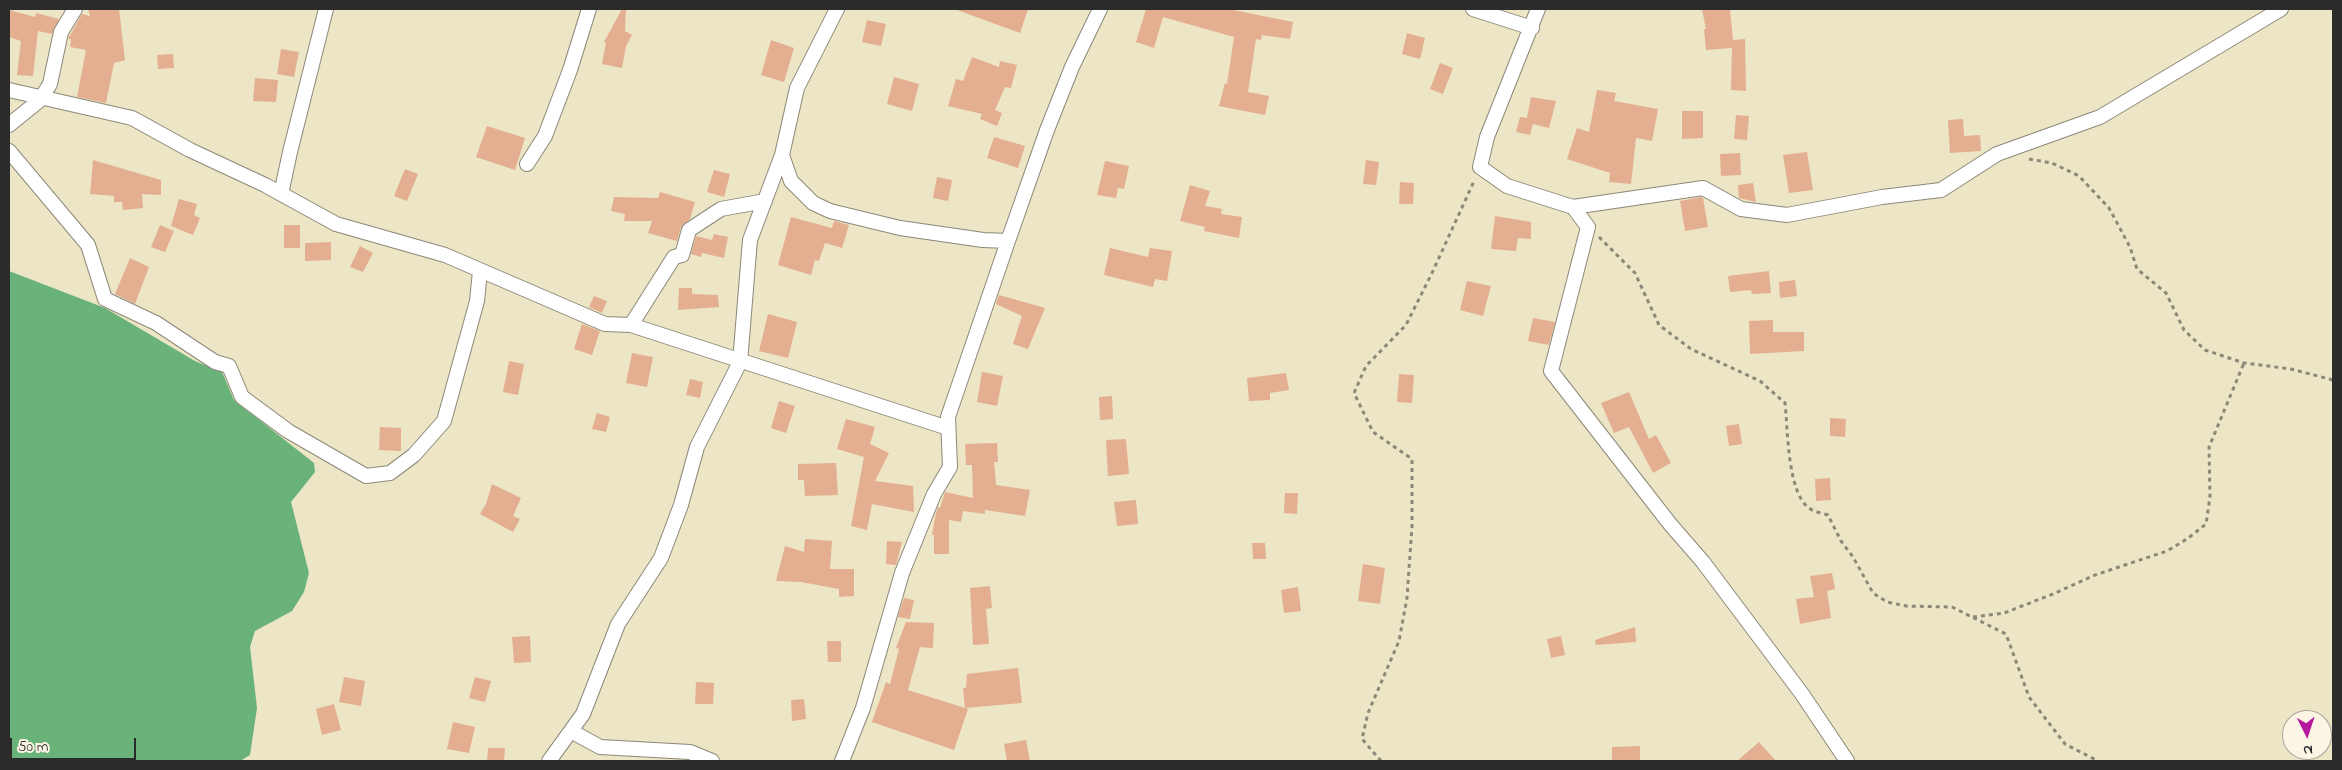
<!DOCTYPE html>
<html>
<head>
<meta charset="utf-8">
<style>
  body { margin:0 }
  #map { position:relative; width:2342px; height:770px; overflow:hidden; background:#ece5c6; font-family:"Indie Flower",sans-serif }
  canvas { display:block }
  .frame { position:absolute; inset:0; border:10px solid #2b2b2b; pointer-events:none }
  .north { position:absolute; left:2282px; top:710px; width:50px; height:50px; box-sizing:border-box; background:#fcf5e5; border:1px solid #a8a49b; border-radius:50%; rotate:176deg; font-size:14px; font-weight:700; line-height:20px; text-align:center; color:#2b2b2b }
  .north::after { content:''; display:block; margin:auto; width:18px; height:22px; background:#b5179e; clip-path:polygon(50% 0,100% 100%,50% 72%,0 100%) }
  .scale { position:absolute; left:10px; top:738px; width:126px; height:22px; box-sizing:border-box; border:2px solid #2b2b2b; border-top:0; padding-left:6px; font-size:15px; line-height:18px; white-space:nowrap; color:#2b2b2b; -webkit-text-stroke:4px #fcf5e5; paint-order:stroke }
</style>
</head>
<body>
<div id="map">
<canvas width="2342" height="770"></canvas>
<div class="frame"></div>
<div class="north">N</div>
<div class="scale">50 m</div>
</div>
<script>
const ctx = document.querySelector('canvas').getContext('2d');
ctx.lineJoin = 'round';
function fillPath(path, color) { ctx.fillStyle = color; ctx.fill(path, 'evenodd'); }
function strokePath(path, color, width, dash) { ctx.strokeStyle = color; ctx.lineWidth = width; ctx.lineCap = dash ? 'butt' : 'round'; ctx.setLineDash(dash || []); ctx.stroke(path); }
fillPath(new Path2D(`
  M9,271L105,308L195,361L222,372L234,400L314,463L315,472L291,502L309,573L304,592L292,611L255,631L250,647L257,708L250,755L240,761H9Z`), '#69b279');
fillPath(new Path2D(`
  M88,9H119L125,60L114,63L106,103L77,97L86,50L70,47L71,39H68L82,14L90,16Z
  M622,9H626L625,31L632,35L626,46L622,68L602,64L606,43L604,42Z
  M957,9H1028L1020,33L957,10Z
  M1146,9H1228L1293,22L1290,39L1262,35L1261,40L1256,39L1248,92L1269,96L1265,115L1219,106L1225,83L1227,84L1234,37L1163,17L1154,48L1136,42Z
  M1702,9H1730L1733,40L1745,39L1746,91L1731,90L1732,48L1706,50L1704,29H1706Z
  M9,10L35,17L36,13L59,19L52,34L38,31L33,76L17,75L21,41L9,37Z
  M867,20L886,24L881,46L862,42Z
  M1407,33L1425,38L1420,59L1402,54Z
  M771,40L794,48L784,82L761,75Z
  M281,49L299,52L294,77L277,74Z
  M173,54L174,68L158,69L157,55Z
  M972,57L999,67L1000,61L1017,65L1011,88L1005,87L995,110L1002,113L997,126L980,119L982,114L948,106L956,79L963,81Z
  M1440,63L1453,68L1443,94L1430,89Z
  M894,77L919,84L912,111L887,104Z
  M255,78L278,80L276,102L253,101Z
  M1597,90L1616,93L1614,101L1658,109L1652,141L1636,138L1631,184L1609,182L1610,173L1567,159L1577,128L1589,132Z
  M1531,97L1556,101L1549,128L1533,124L1530,135L1516,132L1520,117L1527,118Z
  M1682,111H1703V138L1682,139Z
  M1736,115L1749,116L1747,140L1734,139Z
  M1963,119L1964,136L1980,135L1981,151L1950,153L1948,120Z
  M487,126L525,138L515,170L476,157Z
  M994,137L1025,146L1018,168L987,158Z
  M1807,152L1813,190L1789,193L1783,155Z
  M1740,153L1741,175L1721,176L1720,154Z
  M93,160L161,180V195L142,194L143,208L123,210L122,202H114V196L90,194Z
  M1366,160L1379,162L1376,185L1363,184Z
  M1105,161L1129,166L1124,189L1118,188L1116,198L1097,195Z
  M405,169L418,174L407,201L394,196Z
  M714,170L730,174L724,197L707,192Z
  M937,177L952,180L948,201L933,198Z
  M1400,182L1414,183L1413,204H1399Z
  M1753,183L1756,202L1739,198L1738,185Z
  M1190,185L1210,191L1205,206L1222,209L1221,214L1242,217L1239,238L1204,231L1205,227L1180,221Z
  M660,192L695,202L690,219L681,227L677,241L648,233L652,221H624L625,214L611,211L614,197L658,198Z
  M1701,197L1703,198L1708,227L1685,231L1680,201Z
  M179,199L197,204L194,215L200,218L193,235L171,226Z
  M1495,216L1531,222V239L1518,238L1516,251L1491,249Z
  M791,217L832,228L834,221L849,225L842,248L825,243L819,261L815,260L811,275L778,265Z
  M160,225L174,231L165,252L151,247Z
  M284,225H300V248H284Z
  M714,234L728,237L724,258L702,253L701,257L691,254L696,236L712,240Z
  M331,242V260L305,261V243Z
  M360,246L373,253L363,272L350,267Z
  M1110,248L1148,257L1150,248L1172,251L1167,281L1155,279L1153,287L1104,275Z
  M130,258L149,267L135,304L115,294Z
  M1769,271L1771,293L1752,294L1751,290L1730,292L1728,276Z
  M1795,280L1797,296L1780,298L1779,282Z
  M1467,281L1491,286L1483,316L1460,310Z
  M679,288H692V294L718,295L719,307L678,310Z
  M999,295L1045,308L1028,349L1013,344L1022,316L996,304Z
  M594,296L607,301L602,313L589,307Z
  M768,314L797,322L788,358L759,351Z
  M1533,318L1555,322L1549,345L1528,341Z
  M1773,320V332H1804V351L1750,354L1749,321Z
  M582,324L600,331L592,355L574,349Z
  M632,353L653,357L647,387L626,383Z
  M509,361L524,364L518,395L503,392Z
  M982,372L1003,376L997,406L977,402Z
  M1286,373L1289,390L1270,393V400L1249,401L1247,378Z
  M1399,374L1414,375L1412,403L1397,402Z
  M690,379L703,382L700,398L686,395Z
  M1629,392L1649,439L1656,435L1671,463L1653,473L1629,427L1614,433L1601,403Z
  M1112,396L1113,419L1100,420L1099,397Z
  M779,401L795,406L786,433L771,428Z
  M597,413L610,417L606,432L592,429Z
  M1830,418L1846,419L1845,437L1830,436Z
  M846,419L875,427L870,444L889,453L875,481L913,486L914,512L872,504L867,530L851,526L864,457L837,449Z
  M1739,424L1742,444L1729,446L1726,426Z
  M380,427L401,428V451L379,450Z
  M1126,439L1129,474L1108,476L1106,440Z
  M997,443L998,462H994L996,485L1030,490L1025,516L985,510V514L963,511L961,522L949,520V554H934V535H932L936,513L938,507L940,508L945,492L973,498L972,465H966L965,444Z
  M836,463L838,495L805,496L804,480H798V464Z
  M1830,478L1831,500L1816,501L1815,479Z
  M492,484L521,498L513,516L520,519L513,532L480,514L486,504Z
  M1285,493H1298L1297,514L1284,513Z
  M1136,500L1138,524L1117,526L1114,502Z
  M805,539L832,541L830,569H854V596L839,597V589L801,582L776,581L785,546L804,552Z
  M887,541L902,542L896,565L886,564Z
  M1252,543H1265L1266,559H1253Z
  M1363,564L1385,568L1380,604L1358,601Z
  M1832,573L1835,589L1827,591L1831,618L1800,624L1796,599L1814,597L1810,576Z
  M990,586L992,608L986,609L989,644L973,645L970,588Z
  M1298,587L1301,611L1284,613L1281,590Z
  M904,598L914,600L910,619L898,617Z
  M906,622L934,623L933,648L920,647L908,690L968,709L954,750L872,722L886,682L890,684L899,649L896,648Z
  M1635,627L1636,642L1596,645L1595,640Z
  M530,636L531,662L514,663L512,637Z
  M1561,636L1565,655L1551,658L1547,639Z
  M827,641H841V662H828Z
  M1018,668L1022,703L965,708L963,688H966L967,674Z
  M344,677L365,681L361,706L339,702Z
  M475,677L491,681L485,702L469,698Z
  M696,682L714,683L713,704H695Z
  M804,699L806,719L792,721L791,700Z
  M334,704L341,730L322,735L316,709Z
  M453,722L475,727L469,753L447,749Z
  M1026,740L1030,761H1007L1004,744Z
  M1759,742L1776,761H1737Z
  M1640,746V760L1612,761V747Z
  M488,748H505L504,761H487Z`), '#e4af90');
const street = new Path2D(`
  M837,9L797,88L782,155L791,181L813,203L830,211L900,228L983,240L1008,241
  M1473,9L1532,28
  M1538,9L1487,137L1480,167L1507,186L1573,207L1703,188L1741,209L1787,215L1882,197L1941,190L1997,154L2100,117L2281,9
  M9,90L132,118L190,150L265,185L336,224L445,255L605,324L631,325L948,428
  M9,125L40,100L50,84L61,32L75,9
  M9,151L88,245L105,299L156,323L215,362L229,366L242,397L288,431L366,476L390,473L414,455L444,421L477,301L480,271
  M527,164L545,136L570,70L589,9
  M281,194L290,152L326,9
  M1573,207L1588,227L1551,371L1670,524L1703,562L1802,694L1847,761
  M631,325L674,257L682,255L689,230L721,209L765,201
  M571,731L600,747L690,752L712,761
  M549,761L583,714L618,624L661,558L681,505L697,447L740,362L750,240L782,155
  M842,761L863,708L902,573L934,494L950,467L948,417L1008,241L1047,130L1072,67L1100,9`);
strokePath(street, '#8c8878', 16);
strokePath(new Path2D(`
  M2029,159L2052,163L2079,176L2109,208L2130,247L2137,269L2166,293L2184,330L2205,350L2244,363L2291,369L2333,380
  M1599,237L1635,273L1659,325L1691,349L1760,381L1785,403C1788,429 1787,492 1809,508C1814,512 1822,513 1828,515L1841,541L1853,557L1873,593L1887,602L1906,606L1952,607L2006,634L2029,697L2065,744L2098,761
  M1973,617L2004,613L2053,594L2095,575L2167,551L2187,539L2206,524L2210,497L2209,447L2244,363
  M1381,761L1362,739L1368,713L1399,641L1407,598L1412,526V459L1373,432L1354,393L1366,366L1406,325L1432,273L1475,179`), '#8c8878', 3, [4, 4]);
strokePath(street, '#fff', 14);
</script>
</body>
</html>
